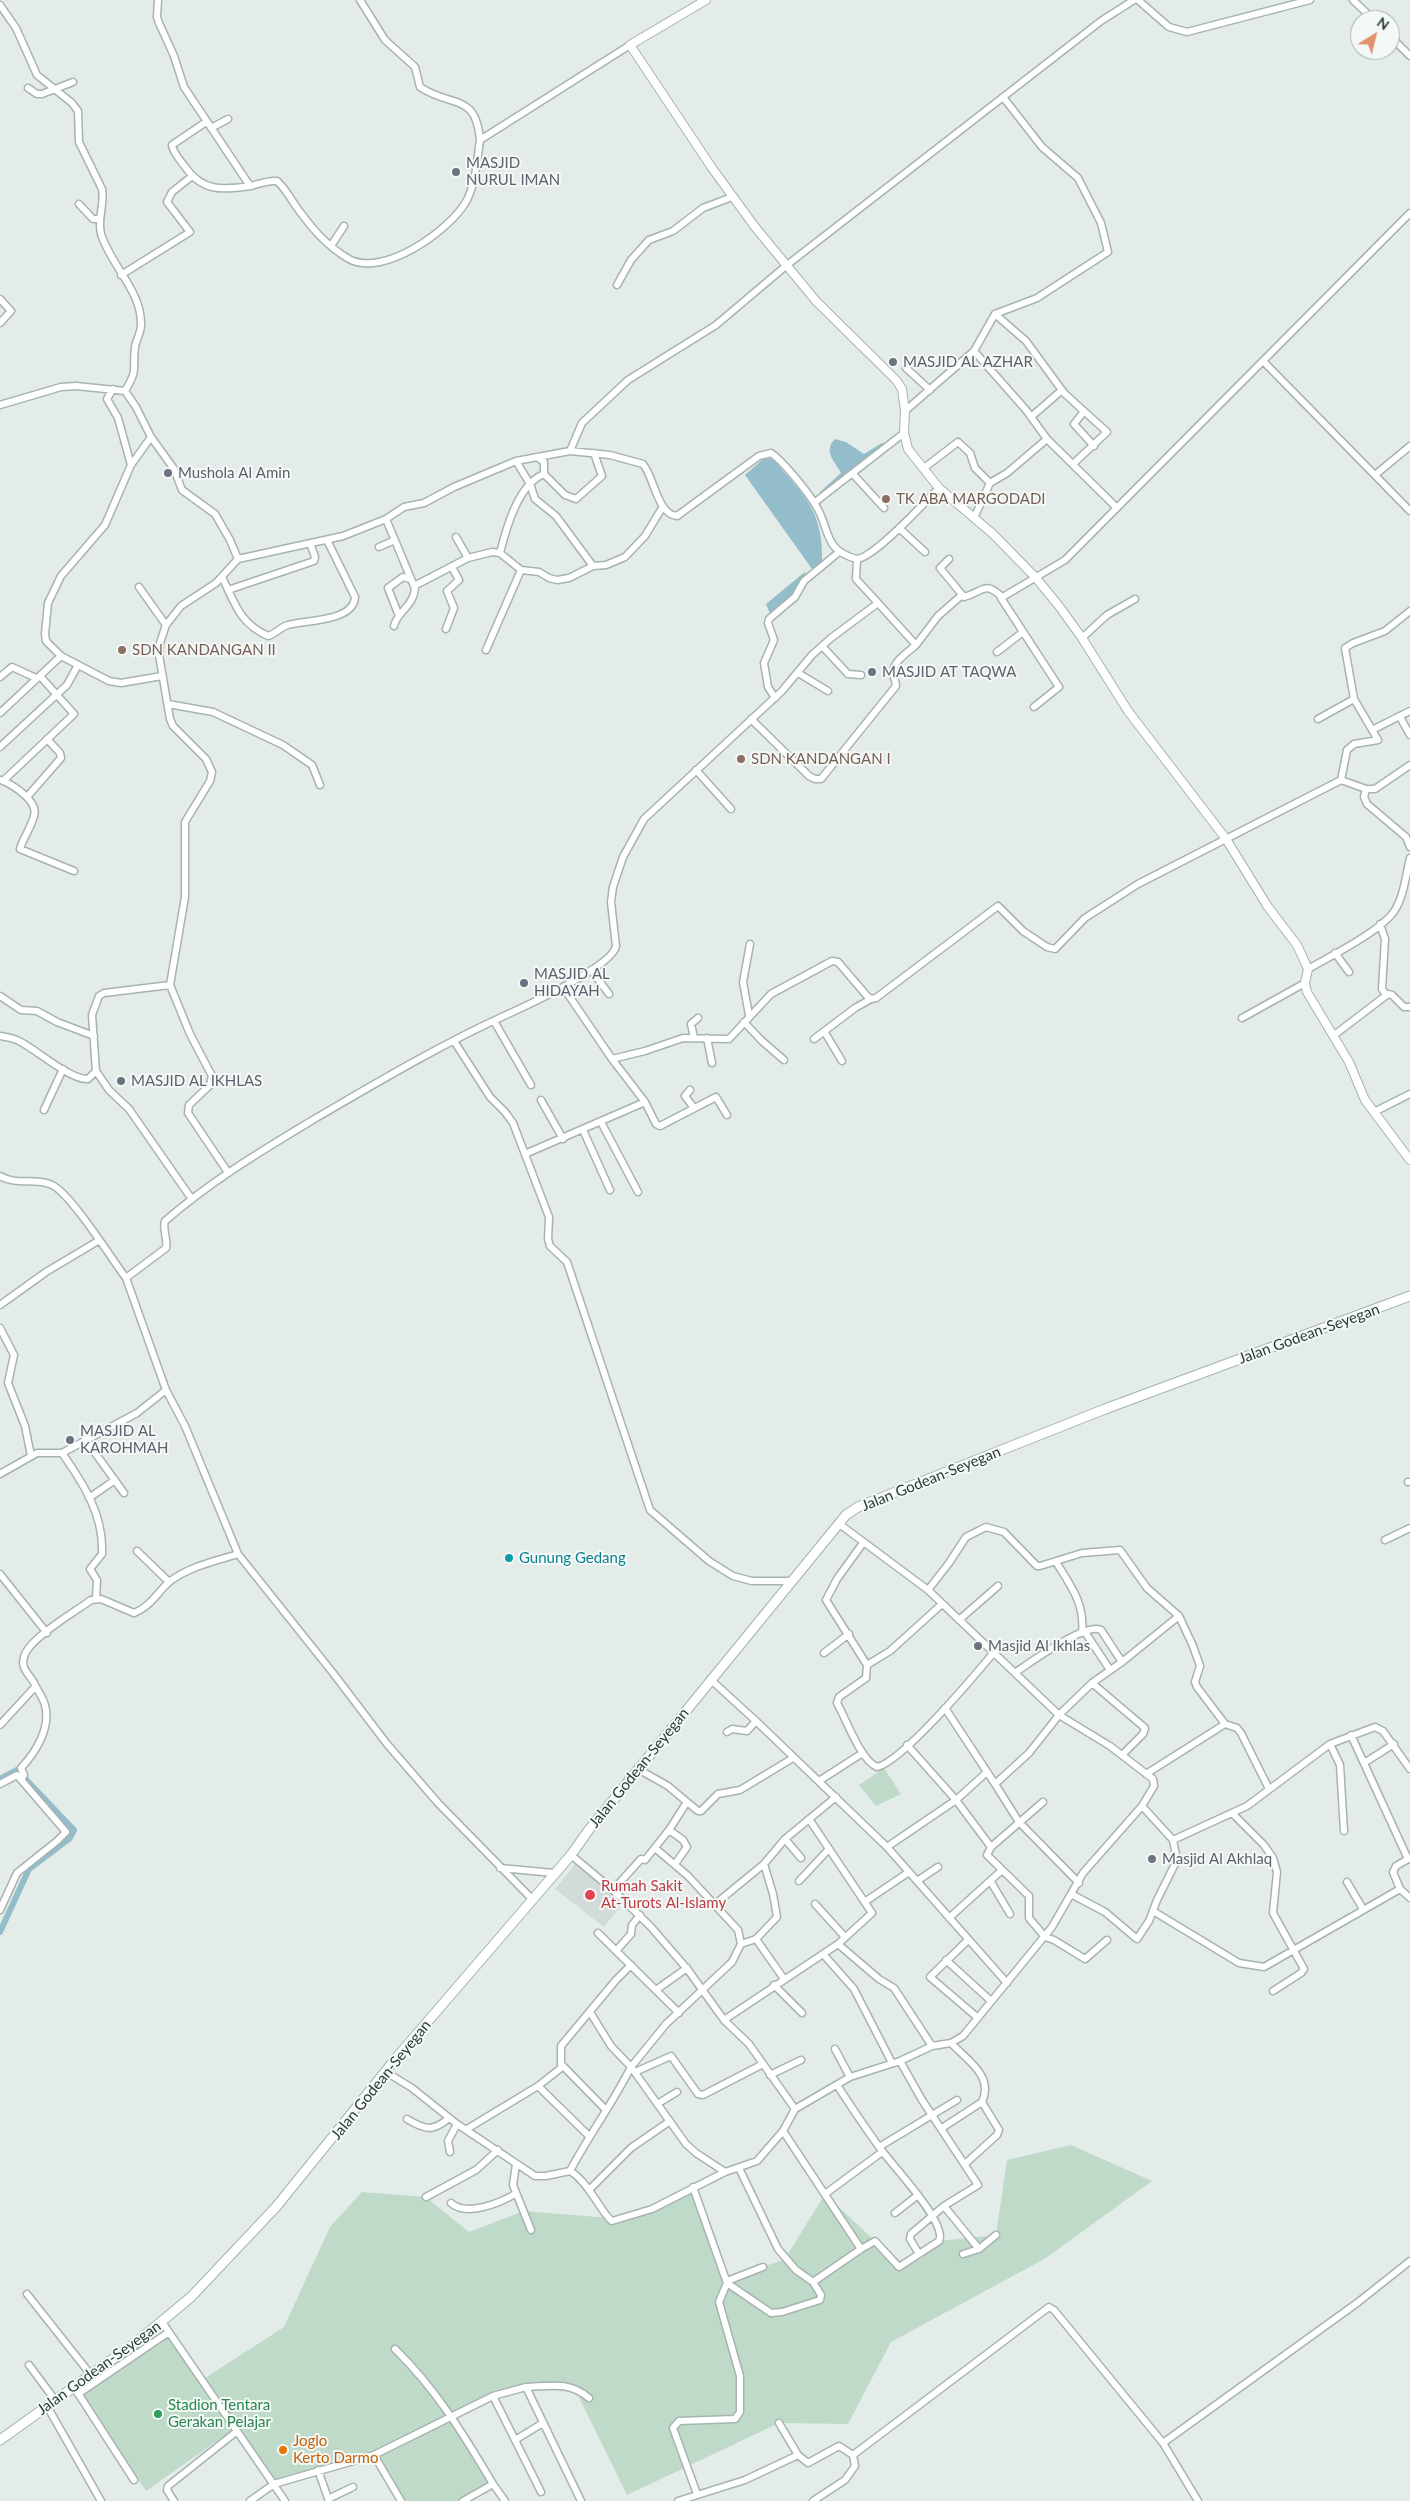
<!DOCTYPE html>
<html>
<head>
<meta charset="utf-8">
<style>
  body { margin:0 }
  #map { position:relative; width:1410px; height:2501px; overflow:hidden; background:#e4ece9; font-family:Lato,sans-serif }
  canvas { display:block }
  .north { position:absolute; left:1350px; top:10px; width:50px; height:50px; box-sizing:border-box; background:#f4f9f7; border:1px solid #a2adaa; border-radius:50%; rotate:36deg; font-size:14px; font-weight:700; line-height:20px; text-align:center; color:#263b37 }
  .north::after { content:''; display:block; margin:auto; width:18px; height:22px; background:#e1926d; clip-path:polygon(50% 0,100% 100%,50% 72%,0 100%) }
</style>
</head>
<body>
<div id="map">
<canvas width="1410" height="2501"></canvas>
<div class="north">N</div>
</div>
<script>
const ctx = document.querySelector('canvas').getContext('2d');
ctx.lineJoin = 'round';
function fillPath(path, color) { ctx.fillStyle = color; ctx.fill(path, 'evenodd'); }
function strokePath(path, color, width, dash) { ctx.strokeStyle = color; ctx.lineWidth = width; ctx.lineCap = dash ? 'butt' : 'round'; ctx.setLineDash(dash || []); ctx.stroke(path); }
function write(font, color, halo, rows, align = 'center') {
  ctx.font = font + ' Lato,sans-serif'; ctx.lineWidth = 4; ctx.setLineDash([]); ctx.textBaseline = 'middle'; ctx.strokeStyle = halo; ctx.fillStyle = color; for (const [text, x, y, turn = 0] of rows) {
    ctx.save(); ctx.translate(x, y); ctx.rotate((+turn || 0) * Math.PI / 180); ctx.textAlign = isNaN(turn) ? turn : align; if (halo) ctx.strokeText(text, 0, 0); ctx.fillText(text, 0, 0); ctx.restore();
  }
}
fillPath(new Path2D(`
  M576,1863L625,1901L604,1927L555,1889Z`), '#d2dbd8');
fillPath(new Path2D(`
  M884,1768L901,1794L876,1806L859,1785Z
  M1071,2145L1152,2181L1046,2258L891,2342L848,2424L779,2423L627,2495L574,2387H526L493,2396L453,2416L495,2486L469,2501H401L373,2455L274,2484L202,2380L284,2327L330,2227L362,2192L426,2197L469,2232L524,2211L622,2219L693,2187L727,2280L785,2259L825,2194L875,2241L896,2266L939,2241L996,2235L1007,2160Z
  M169,2332L231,2431L146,2491L80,2392Z`), '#c0dac9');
fillPath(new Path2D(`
  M835,439L846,442L864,454L882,443H889L821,495L820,492L841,473C834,460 823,451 835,439Z
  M772,458C804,496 824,510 822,564L812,569L745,475L763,459Z
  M806,571L796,596L771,616L766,604Z`), '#93bdca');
strokePath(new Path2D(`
  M0,1779L17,1770L74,1830L70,1838L29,1869L0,1932`), '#93bdca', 6);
const minor = new Path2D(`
  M158,0L157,17L159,23L174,56L184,87L250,186
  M360,0L385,40L415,67L420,87C451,108 476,92 480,140L630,45
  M1138,0L1169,27L1187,32L1310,0
  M1353,0L1374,20
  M0,5L16,28L37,75L72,103L78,111L79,142L102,189C105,204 97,218 101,234C111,266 142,291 141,325C141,333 136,340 135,347C132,370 139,368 125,391
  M1390,36L1410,56
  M28,88L37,94H42L73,82
  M206,122L172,145C173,153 181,161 186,168C203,192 223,190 251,186C259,184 268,180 277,181C284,187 290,197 295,205C310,226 326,246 349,259C383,278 451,230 467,200C476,182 477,160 480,140
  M211,128L228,119
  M79,204L93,219H99
  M331,246L344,226
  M121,275L190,232L167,202L172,192L191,177
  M617,285L631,260L649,240L673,231L703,208L732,197
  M0,299L11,311L0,323
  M995,314L1026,341L1064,393L1107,432L1073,464
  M974,351L1026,410L1047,439L1117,508
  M1263,361L1410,511
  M906,368L930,390
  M113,389L107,399L118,418L131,465
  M0,405L61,387L76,386L125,391L136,407L151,437L174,469L182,490L215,514L230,540L238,559
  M1083,410L1082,414L1074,424L1094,446
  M905,411L974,351L995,314L1037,298L1108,252L1101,223L1078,178L1042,147L1003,97
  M1031,417L1062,390
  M151,437L131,465L105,525L61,576L48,603L45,634L46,641L61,656L109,681L121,683L162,676
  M570,451L582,423L628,380L716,325L787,265L1101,21L1134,0
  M537,457L544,462V474
  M516,461L530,484L535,499L556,516L593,566
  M924,468L958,442L970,453L975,468L990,483L1007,473L1047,439
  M853,474L884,508
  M1375,475L1410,446
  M814,503L904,433
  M974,518L990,483
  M386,519L414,586L468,558L492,552L500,553L521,570L539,572L549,578L557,580L569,578L593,566L606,565L625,557L645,536L662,508
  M899,528L925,552
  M456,537L468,558
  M379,547L395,540
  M500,553C506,529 518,484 544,474L565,495L576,499L602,476L594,453
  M949,559L940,568L964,597C983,592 984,580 1002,597
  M222,577C235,603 239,623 268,636C276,634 280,627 288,625C304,620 354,622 355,597L327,540
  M139,587L166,625
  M228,590L314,561L315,557L310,543
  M399,616L388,588L403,577L410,579
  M394,626C397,611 415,606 415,586
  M446,629L454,608L447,591L459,580L452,567
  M1082,638L1107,615L1135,599
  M916,645L938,616L962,595
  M822,646L848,674L861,675
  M486,650L521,570
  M997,652L1023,632
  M798,673L828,691
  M0,677L12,667L36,678
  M775,698L768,687L764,663L774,640L768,623L769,619L795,597L804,581L839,552
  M168,704L213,712L283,745L312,765L320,785
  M1034,707L1059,687L1001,598L1065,560L1410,213
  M0,713L61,656
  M1400,717L1410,735
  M751,719L809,776L815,779H821L896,686C896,681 894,679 893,674C892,662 908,652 916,645L878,603
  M1318,719L1354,699
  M1372,730L1410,711
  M0,747L67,685L78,665
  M696,770L731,809
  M1,780C13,785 39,801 34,816C31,828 23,838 20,849L74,871
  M1341,780L1347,750L1354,744L1378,740L1354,699L1345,648L1353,643L1385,631L1410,611
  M3,781L74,714L40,676
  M1366,789L1364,797L1367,804L1406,837L1410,847
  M27,797L61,758L60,753L47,739
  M1380,924L1385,939L1382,989L1386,995
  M1335,953L1349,972
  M1308,969C1329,957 1383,930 1395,910C1404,895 1406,875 1410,858
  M591,970L609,994
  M563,987L612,1059L645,1051L683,1038L729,1039L771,994L832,961L838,962L867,996L871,999L876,998L998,906L1023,931L1047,947L1055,949L1085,918L1138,884L1341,780L1366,789H1375L1410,765
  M0,996L21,1010L37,1011L57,1022L94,1036
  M749,1015L743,982L750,944
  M1242,1018L1305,983
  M494,1021L531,1085
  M744,1022L762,1041L784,1060
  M824,1031L842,1061
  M0,1036C7,1037 13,1038 19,1041C37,1050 70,1080 88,1079L96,1071L92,1015L99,996L104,993L170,985
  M1333,1036L1388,994L1392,995L1404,1007H1410
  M694,1038L691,1024L698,1018
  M707,1038L712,1063
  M814,1039L855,1008L871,999
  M454,1041L490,1097L505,1112L513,1123L549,1217L548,1239L550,1246L567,1262L650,1510L709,1561L733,1576L752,1581H791
  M96,1071L109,1090L129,1109L191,1198
  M690,1090L685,1096L694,1108
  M541,1100L563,1139
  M645,1102L656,1124L660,1126L716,1097L727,1115
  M44,1110L63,1069
  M1374,1112L1410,1094
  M601,1122L638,1192
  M583,1130L610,1190
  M525,1154L645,1102L612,1059
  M227,1171L188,1113L189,1105L210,1085L212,1076L190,1034L170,985L185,897V822L210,781L212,772L206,759L173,726L170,719L159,655L160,643L166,625L181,606L216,583L238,559L343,536L386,519L404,507L424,503L454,487L516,461L570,451L610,455L643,464C655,479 657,514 677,516L759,456L771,453C783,461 806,490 815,504C831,529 822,550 857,559
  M0,1176C17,1186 35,1177 52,1185C71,1194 111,1258 126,1278
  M0,1305L46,1272L98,1241
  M0,1328L14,1355L8,1383L25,1426L31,1456
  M85,1439L124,1493
  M62,1453C83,1483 104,1515 102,1554L90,1569L97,1580L96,1598
  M0,1474L37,1453H62L137,1413L166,1390
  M1408,1482H1410
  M89,1498L115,1480
  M838,1523L928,1590L1059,1715L1110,1746L1153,1779L1154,1786L1142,1806
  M1385,1540L1410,1528
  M863,1543L837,1579L826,1600L867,1665L866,1678L839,1697L837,1703C846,1719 861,1761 877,1767C902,1762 976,1674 995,1651
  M137,1551L169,1582
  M1056,1562C1071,1586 1085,1604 1082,1633
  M0,1574L47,1633
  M928,1590L949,1563L966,1537L986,1527L1004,1532L1037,1566H1040L1082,1553L1120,1550L1147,1588L1179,1616L1193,1646L1200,1666L1195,1682L1197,1687L1225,1724
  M959,1620L998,1586
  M1085,1632L1110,1670
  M824,1653L849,1634
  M867,1665L890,1651L942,1604
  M1016,1672C1031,1662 1086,1622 1101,1630L1122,1662
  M710,1679L756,1721L887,1847L1007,1983
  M1092,1683L1145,1728L1143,1734L1122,1755
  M945,1708L995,1784
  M0,1725L35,1687
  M727,1732L732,1729L747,1731L756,1721
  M1351,1735L1408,1859
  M1330,1744L1340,1765L1344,1831
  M907,1745L956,1800L991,1847L987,1855L1029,1896V1918L1045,1937L1054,1940L1085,1959L1107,1940
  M1364,1763L1394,1744
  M638,1769L668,1786L687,1802
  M1146,1774L1225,1724L1237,1728L1241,1733L1269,1789
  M21,1780L24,1775L21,1768C36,1752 51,1728 45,1705C43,1698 38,1691 35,1685C31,1675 20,1670 24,1657C28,1639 75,1612 91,1600L101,1599L134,1613C150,1607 157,1593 169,1582C188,1567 215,1561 238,1554
  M819,1781L861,1754
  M0,1784L17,1775L66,1832L57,1841L17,1873L0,1910
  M1232,1813L1264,1845L1273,1858L1277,1872L1273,1913L1304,1969L1301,1973L1273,1991
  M669,1830L683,1840L687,1847L675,1864
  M785,1839L801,1858
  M887,1847L956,1800L987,1772
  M991,1847L1043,1802
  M655,1848L688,1876L738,1930L741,1944L732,1962L666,2024L631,2067L686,2144L696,2153L725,2172
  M571,1855L613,1890L651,1927L688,1970L724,2020L749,2044L795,2109L850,2077L900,2061L932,2046L951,2043L963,2036L1052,1927L1083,1873L1142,1806L1173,1840L1247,1806L1330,1744L1375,1727L1383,1731L1410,1769
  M764,1864L773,1894L777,1917L756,1939L784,1979
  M500,1868L554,1873
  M799,1881L828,1850
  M917,1881L938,1867
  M991,1882L1010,1914
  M1347,1882L1363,1909
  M1079,1883L1019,1822L995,1784L1029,1753L1059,1715L1092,1683L1122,1662L1179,1616
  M1400,1889L1410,1898
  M613,1890L641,1859L645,1860L669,1830L687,1802L698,1811H701L718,1794L740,1790L793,1758
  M1071,1894L1105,1912L1137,1939L1149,1921L1157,1900L1177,1860L1173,1840
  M532,1899L438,1803L387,1744L333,1673L238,1554L185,1426L166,1390L126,1278L166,1248C168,1239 162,1229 165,1221C212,1180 263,1150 316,1118C378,1082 440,1045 506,1015C526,1006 613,966 616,946L611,902L613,887L623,857L644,819L782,691L812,655L831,638L878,603L856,579L857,559C875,557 924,503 939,488
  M866,1901L909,1872
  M815,1904L845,1937
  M714,1905L764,1864L785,1839L836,1797
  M1153,1911L1239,1963L1264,1967L1400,1889L1393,1872L1396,1866L1410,1858
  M949,1918L1001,1871
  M598,1933L679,2013
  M968,1940L930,1977L978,2018
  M741,1944L756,1939
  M838,1944L879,1979L894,1988L932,2046
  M616,1951L631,1934L632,1925L640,1915
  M823,1954L854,1989L892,2063
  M946,1960L991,2001
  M774,1985L802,2013
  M656,1990L687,1968
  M724,2020L838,1944L872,1913L809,1819
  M951,2043C968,2061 994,2076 982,2102L999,2130L997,2135L966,2163
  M835,2049L850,2077
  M900,2061L922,2100L978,2185L944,2206L911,2234L910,2239L919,2254
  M562,2065L606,2110
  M386,2072L412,2088L457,2124L535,2176H546L570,2171C588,2181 604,2217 612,2221L652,2209L725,2172L757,2161L783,2131L795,2109
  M635,2072L671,2056L698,2094L703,2095L763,2064
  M770,2075L801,2060
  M538,2086L589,2136
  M657,2104L677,2092
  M407,2119C425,2130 433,2132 449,2118
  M942,2128L982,2102
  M467,2129L538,2086L561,2068V2046L616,1980L631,1965
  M783,2131L861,2249L875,2241L899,2267L939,2241C948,2224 894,2167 883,2152C867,2131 852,2108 837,2085
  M879,2147L957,2100
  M450,2152L448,2141L457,2124
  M516,2164L513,2185L531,2230
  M739,2168L778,2249L796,2270L813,2282
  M570,2171C589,2135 613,2103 631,2067L611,2046L590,2012
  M693,2187L727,2283
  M590,2189L631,2148L670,2121
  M825,2194L882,2152
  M426,2197L476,2170L498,2150
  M451,2203C466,2217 500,2203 515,2194
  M944,2206L979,2249
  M895,2213L918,2195
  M963,2254L979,2249L996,2235
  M727,2281L763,2267
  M27,2294L91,2375
  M162,2322L285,2501
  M395,2349C436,2389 464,2435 493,2484
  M29,2365L55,2400
  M74,2387L134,2480
  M526,2387C550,2386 569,2381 589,2398
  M78,2394L169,2332
  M493,2396L541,2492
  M47,2406L101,2501
  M779,2423L798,2455
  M515,2440L543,2423
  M1163,2443L1357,2303L1410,2261
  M374,2455L401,2501
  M318,2470L329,2501
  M697,2494L673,2428L679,2421L735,2419L740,2412V2376L719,2302L727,2283L771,2313L782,2312L820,2300L821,2295L813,2282L861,2249
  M328,2499L353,2487
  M174,2501L167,2490L168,2486L236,2432
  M250,2501L274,2484L374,2455L493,2396L526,2387L581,2501
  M463,2501L493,2484L505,2501
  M678,2501L745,2480L798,2455L808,2463L839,2446L853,2455
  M813,2501L845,2480L855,2466L853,2455L1049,2307L1054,2310L1163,2443L1198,2501`);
const tertiary = new Path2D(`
  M706,0L630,45L712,168L755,227L816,301L896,380L902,389L905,411L904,433L908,449L939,488L993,534L1036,578L1059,606L1082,638L1128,711L1226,839L1268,907L1297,945L1308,969L1305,983L1307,992L1349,1062L1365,1100L1410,1160`);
const secondary = new Path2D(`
  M0,2440L138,2341L191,2297L276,2207L398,2056L571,1855L588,1831L846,1515L858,1507L1105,1409L1410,1296`);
strokePath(minor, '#a7b3b0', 9);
strokePath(tertiary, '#a7b3b0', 10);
strokePath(secondary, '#a1b3ae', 11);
strokePath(minor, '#fff', 6);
strokePath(tertiary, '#fff', 8);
strokePath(secondary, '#fff', 9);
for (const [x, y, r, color] of [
  [456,172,5,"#6b7280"],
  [893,362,5,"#6b7280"],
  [168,473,5,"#6b7280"],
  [886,499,5,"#8d6e63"],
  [122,650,5,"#8d6e63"],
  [872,672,5,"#6b7280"],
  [741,759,5,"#8d6e63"],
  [524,983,5,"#6b7280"],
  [121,1081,5,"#6b7280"],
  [70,1440,5,"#6b7280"],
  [509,1558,5,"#0f9aa8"],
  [978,1646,5,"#6b7280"],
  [1152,1859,5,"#6b7280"],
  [590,1895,6,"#e0444e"],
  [158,2414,5,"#2e9e5b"],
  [283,2450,5,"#e8710a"]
]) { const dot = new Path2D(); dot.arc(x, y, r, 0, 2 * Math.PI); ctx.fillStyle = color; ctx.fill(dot); strokePath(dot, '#f4f9f7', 2); }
write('15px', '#5b616d', '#f4f9f7', [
  ["MASJID",466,163],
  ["NURUL IMAN",466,180],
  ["MASJID AL AZHAR",903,362],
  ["Mushola Al Amin",178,473],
  ["MASJID AT TAQWA",882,672],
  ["MASJID AL",534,974],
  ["HIDAYAH",534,991],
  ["MASJID AL IKHLAS",131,1081],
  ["MASJID AL",80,1431],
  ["KAROHMAH",80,1448],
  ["Masjid Al Ikhlas",988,1646],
  ["Masjid Al Akhlaq",1162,1859]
], 'left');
write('15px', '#785e54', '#f4f9f7', [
  ["TK ABA MARGODADI",896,499],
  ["SDN KANDANGAN II",132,650],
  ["SDN KANDANGAN I",751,759]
], 'left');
write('15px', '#263b37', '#f4f9f7', [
  ["Jalan Godean-Seyegan",1309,1334,-20],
  ["Jalan Godean-Seyegan",931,1479,-22],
  ["Jalan Godean-Seyegan",639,1768,-51],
  ["Jalan Godean-Seyegan",381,2080,-51],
  ["Jalan Godean-Seyegan",99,2368,-36]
]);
write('15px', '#0d838f', '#f4f9f7', [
  ["Gunung Gedang",519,1558]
], 'left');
write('15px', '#be3a42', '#f4f9f7', [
  ["Rumah Sakit",601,1886],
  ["At-Turots Al-Islamy",601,1903]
], 'left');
write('15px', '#27864d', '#f4f9f7', [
  ["Stadion Tentara",168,2405],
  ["Gerakan Pelajar",168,2422]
], 'left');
write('15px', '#c56008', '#f4f9f7', [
  ["Joglo",293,2441],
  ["Kerto Darmo",293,2458]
], 'left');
</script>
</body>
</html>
